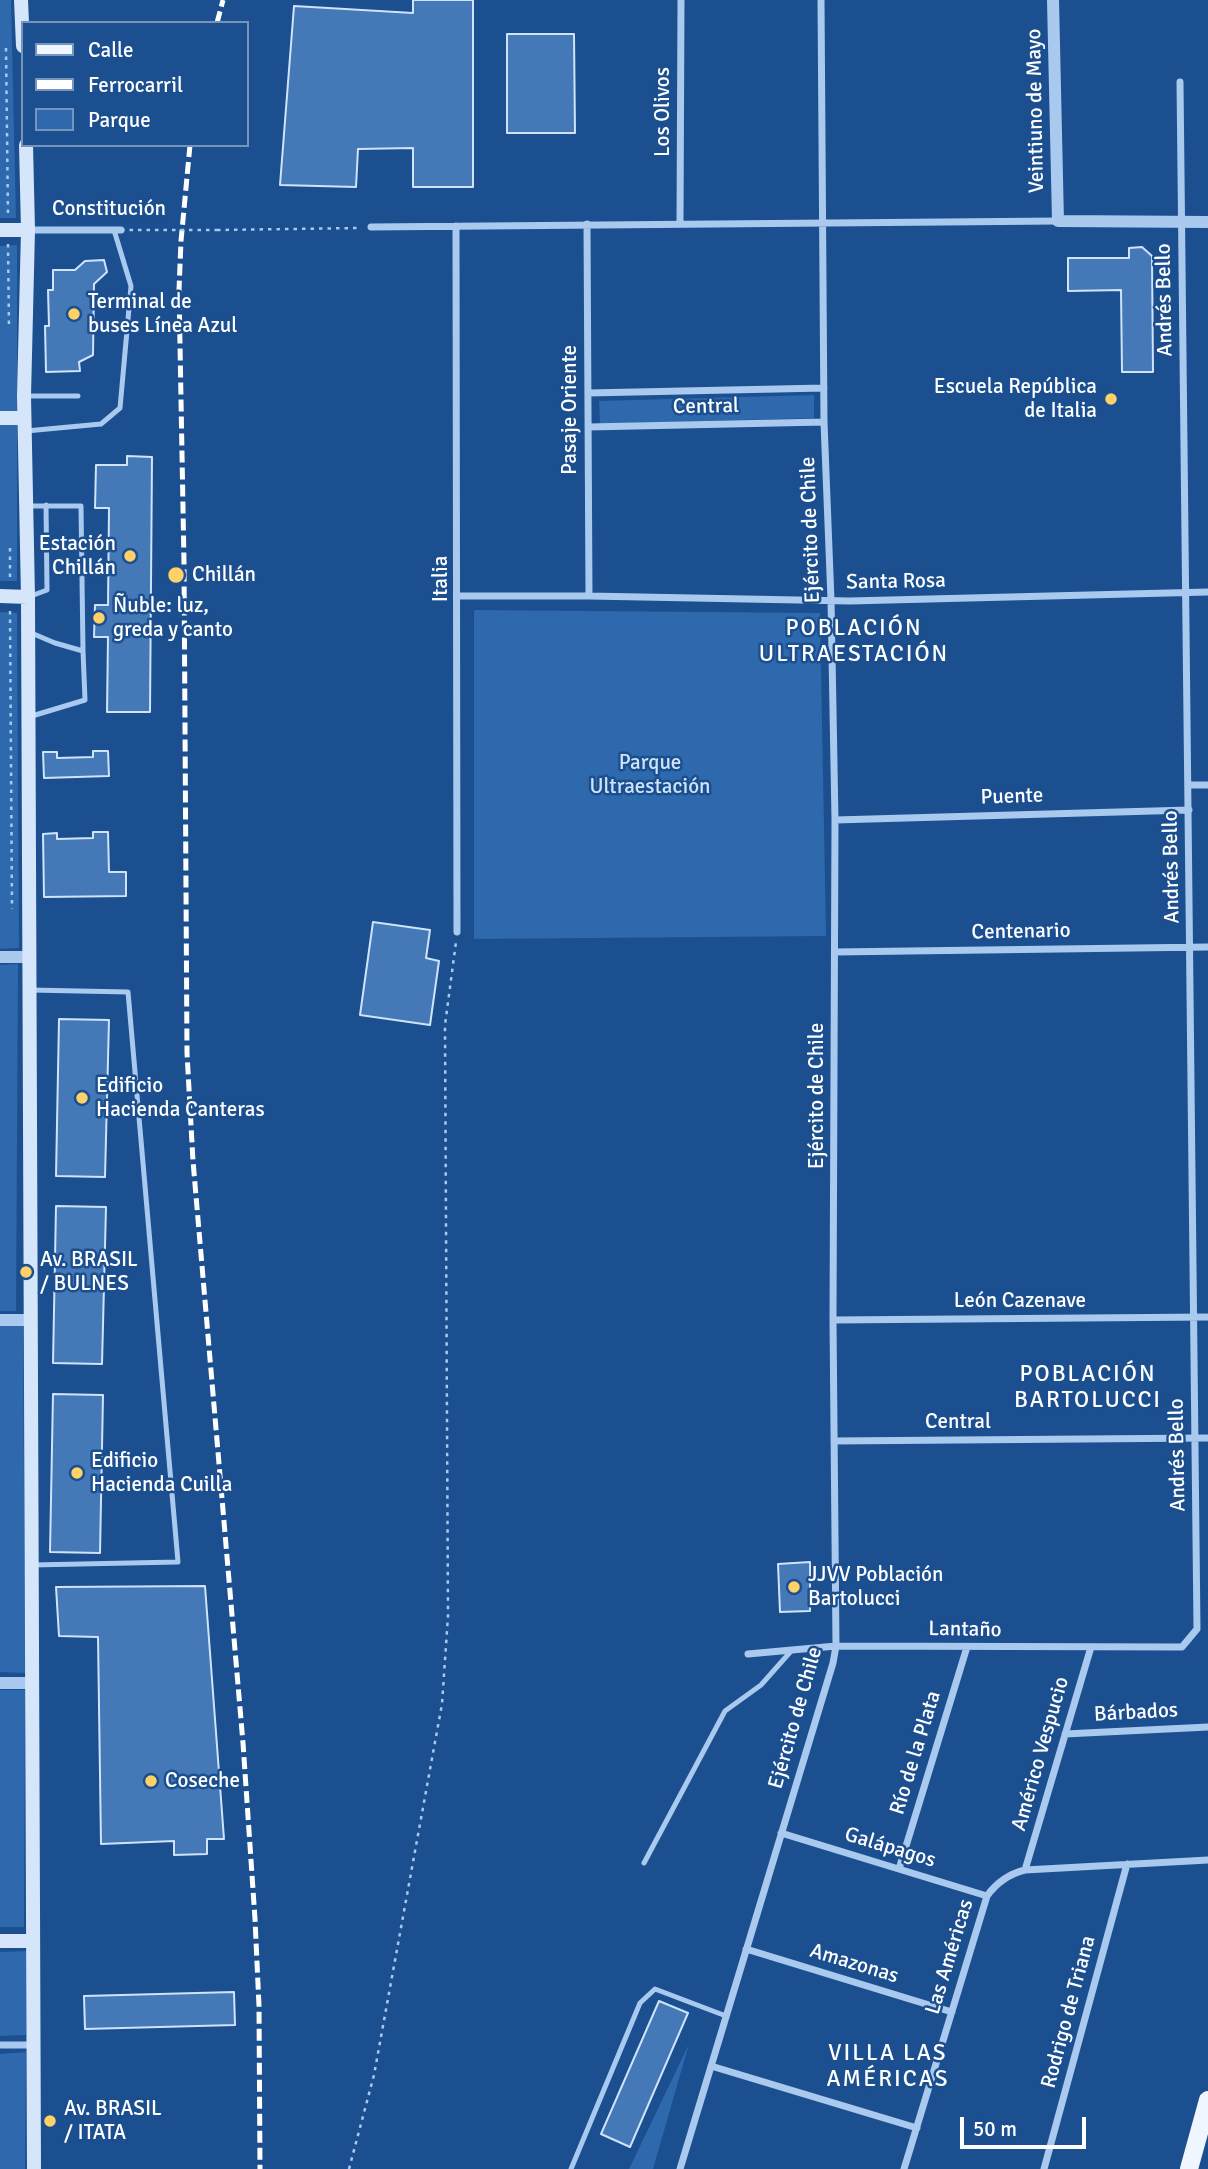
<!DOCTYPE html>
<html>
<head>
<meta charset="utf-8">
<style>
  body { margin:0 }
  #map { position:relative; width:1208px; height:2169px; overflow:hidden; background:#1b4f8f; font-family:Signika,sans-serif }
  canvas { display:block }
  .legend { position:absolute; left:21px; top:21px; width:228px; height:126px; box-sizing:border-box; background:#1b4f8f; border:2px solid #7695bc; margin:0; padding:9px 12px; list-style:none; font-size:21px; color:#fff }
  .legend li { display:flex; align-items:center; gap:14px; height:35px }
  .legend b { width:35px; border:2px solid #7695bc }
  .scale { position:absolute; left:960px; top:2117px; width:126px; height:32px; box-sizing:border-box; border:4px solid #fff; border-top:0; padding-left:9px; font-size:21px; line-height:24px; white-space:nowrap; color:#fff; -webkit-text-stroke:5px #1b4f8f; paint-order:stroke }
</style>
</head>
<body>
<div id="map">
<canvas width="1208" height="2169"></canvas>
<ul class="legend">
<li><b style="height:9px;background:#f0f6ff"></b>Calle</li>
<li><b style="height:9px;background:#fff"></b>Ferrocarril</li>
<li><b style="height:19px;background:#2e69ad"></b>Parque</li>
</ul>
<div class="scale">50 m</div>
</div>
<script>
const ctx = document.querySelector('canvas').getContext('2d');
ctx.lineJoin = 'round';
function fillPath(path, color) { ctx.fillStyle = color; ctx.fill(path, 'evenodd'); }
function strokePath(path, color, width, dash) { ctx.strokeStyle = color; ctx.lineWidth = width; ctx.lineCap = dash ? 'butt' : 'round'; ctx.setLineDash(dash || []); ctx.stroke(path); }
function write(font, color, halo, rows, align = 'center') {
  ctx.font = font + ' Signika,sans-serif'; ctx.lineWidth = 5; ctx.setLineDash([]); ctx.textBaseline = 'middle'; ctx.strokeStyle = halo; ctx.fillStyle = color; for (const [text, x, y, turn = 0] of rows) {
    ctx.save(); ctx.translate(x, y); ctx.rotate((+turn || 0) * Math.PI / 180); ctx.textAlign = isNaN(turn) ? turn : align; if (halo) ctx.strokeText(text, 0, 0); ctx.fillText(text, 0, 0); ctx.restore();
  }
}
fillPath(new Path2D(`
  M0,0H11L16,218H0Z
  M17,245V581H0V246Z
  M814,395V418L600,424L599,401Z
  M474,610L820,613L826,936L474,939Z
  M0,612L17,613L19,948L0,949Z
  M18,964L16,1311H0V965Z
  M0,1325H23L25,1673L0,1672Z
  M0,1690H25L24,1927H0Z
  M27,1951L26,2035L0,2036V1952Z
  M689,2044L653,2169H629Z
  M26,2052L25,2169H0V2054Z`), '#2e69ad');
const building = new Path2D(`
  M413,0H473V187H413V148L358,149L356,187L280,185L294,6L413,13Z
  M507,34H574L575,133H507Z
  M1142,247L1152,256L1153,372H1122L1121,290L1068,291V258H1129V248Z
  M104,260L107,272L94,284L93,355L79,362L80,371L46,372L45,326H49L48,290H53V270H75L85,261Z
  M127,456L152,457L150,712H107L108,637H94L95,605H108L109,508H95L96,465H127Z
  M93,751H108L109,776L44,778L43,752H57V758L93,757Z
  M93,832H108L109,872H126V896L44,897L43,834L57,833V839L93,838Z
  M373,922L430,930L426,958L439,961L430,1025L360,1015Z
  M59,1019L109,1020L105,1177L56,1176Z
  M56,1206L106,1207L102,1364L53,1363Z
  M53,1394L103,1395L100,1553L50,1552Z
  M810,1562V1611L780,1612L778,1564Z
  M205,1586L224,1839H207V1854L174,1855V1841L101,1844L98,1637L59,1636L56,1587Z
  M234,1992L235,2025L85,2029L84,1996Z
  M659,2001L688,2013L630,2147L601,2134Z`);
fillPath(building, '#4478b7');
strokePath(building, '#cfe3fa', 2);
strokePath(new Path2D(`
  M6,48L8,216
  M217,230L361,228
  M8,244L9,328
  M10,548V580
  M10,611L12,909
  M349,2169L374,2075L442,1704L448,1616L445,1025L456,942`), '#a9c9ee', 2.5, [3.5, 5]);
strokePath(new Path2D(`
  M25,396H78
  M26,431L101,424L120,408L131,286L114,230
  M27,506H81L83,651
  M31,596L47,590L46,505
  M29,632L55,643L83,651L85,700L32,716
  M30,990L128,992L178,1562L32,1565
  M644,1863L725,1711L761,1685L792,1650
  M571,2169L640,2003L655,1989L726,2016`), '#a9c9ee', 5);
strokePath(new Path2D(`
  M587,224L589,596
  M680,224L681,0
  M456,226L457,932
  M371,227L1058,221
  M28,230H121
  M588,393L824,388
  M588,427L824,422
  M458,596H589L850,601L1208,592
  M1188,785H1208
  M835,820L1189,810
  M835,952L1208,947
  M833,1320L1208,1317
  M834,1441L1208,1438
  M748,1654L836,1646L1182,1647L1197,1629L1180,82
  M1065,1734L1208,1727
  M781,1833L987,1896
  M899,1869L967,1647
  M1025,1870L1091,1647
  M746,1949L952,2012
  M0,2045H33
  M711,2066L917,2128
  M680,2169L833,1663L836,1646L833,1320L835,820L831,600L824,422L821,0
  M904,2169L987,1896C997,1882 1009,1874 1025,1870L1208,1860
  M1044,2169L1127,1864`), '#a9c9ee', 7);
strokePath(new Path2D(`
  M1053,0L1058,221L1208,222
  M0,957H29
  M0,1320H31
  M0,1683H32`), '#a9c9ee', 12);
strokePath(new Path2D(`
  M21,0L23,46
  M26,145L28,230L24,396L28,597L34,2169
  M0,230H28
  M0,418H24
  M0,596L28,597
  M0,1941H33`), '#d6e6fa', 14);
strokePath(new Path2D(`
  M1189,2169L1208,2100`), '#f0f6ff', 18);
strokePath(new Path2D(`
  M217,23L223,0
  M190,145L181,241L179,290L184,563L187,1053L193,1161L243,1743L255,1919L259,2006L260,2169`), '#fff', 5, [12, 5]);
strokePath(new Path2D(`
  M121,230H217`), '#a9c9ee', 2.5, [3.5, 5]);
for (const [x, y, r, color] of [
  [74,314,7,"#ffd166"],
  [1111,399,7,"#ffd166"],
  [130,556,7,"#ffd166"],
  [176,575,9,"#ffd166"],
  [99,618,7,"#ffd166"],
  [82,1098,7,"#ffd166"],
  [26,1272,7,"#ffd166"],
  [77,1473,7,"#ffd166"],
  [794,1587,7,"#ffd166"],
  [151,1781,7,"#ffd166"],
  [50,2121,7,"#ffd166"]
]) { const dot = new Path2D(); dot.arc(x, y, r, 0, 2 * Math.PI); ctx.fillStyle = color; ctx.fill(dot); strokePath(dot, '#1b4f8f', 2.5); }
write('21px', '#fff', '#1b4f8f', [
  ["Veintiuno de Mayo",1036,111,-91],
  ["Los Olivos",663,112,-90],
  ["Constitución",109,209],
  ["Andrés Bello",1165,300,-91],
  ["Central",706,407,-1],
  ["Pasaje Oriente",570,410,-90],
  ["Ejército de Chile",811,530,-92],
  ["Italia",441,579,-90],
  ["Santa Rosa",896,582,-1],
  ["Puente",1012,797,-2],
  ["Andrés Bello",1172,867,-91],
  ["Centenario",1021,932,-1],
  ["Ejército de Chile",817,1096,-90],
  ["León Cazenave",1020,1301],
  ["Central",958,1422],
  ["Andrés Bello",1178,1455,-91],
  ["Lantaño",965,1630,1],
  ["Bárbados",1136,1713,-3],
  ["Ejército de Chile",796,1718,-74],
  ["Río de la Plata",916,1753,-73],
  ["Américo Vespucio",1041,1754,-74],
  ["Galápagos",890,1848,17],
  ["Las Américas",950,1957,-73],
  ["Amazonas",854,1964,17],
  ["Rodrigo de Triana",1069,2012,-75]
]);
write('21px', '#fff', '#1b4f8f', [
  ["Terminal de",88,302],
  ["buses Línea Azul",88,326],
  ["Escuela República",1097,387,"right"],
  ["de Italia",1097,411,"right"],
  ["Estación",116,544,"right"],
  ["Chillán",116,568,"right"],
  ["Chillán",192,575],
  ["Ñuble: luz,",113,606],
  ["greda y canto",113,630],
  ["Edificio",96,1086],
  ["Hacienda Canteras",96,1110],
  ["Av. BRASIL",40,1260],
  ["/ BULNES",40,1284],
  ["Edificio",91,1461],
  ["Hacienda Cuilla",91,1485],
  ["JJVV Población",808,1575],
  ["Bartolucci",808,1599],
  ["Coseche",165,1781],
  ["Av. BRASIL",64,2109],
  ["/ ITATA",64,2133]
], 'left');
write('21px', '#cfe3fa', '#1b4f8f', [
  ["Parque",650,763],
  ["Ultraestación",650,787]
]);
ctx.letterSpacing = '2px';
write('23px', '#fff', '#1b4f8f', [
  ["POBLACIÓN",854,629],
  ["ULTRAESTACIÓN",854,655],
  ["POBLACIÓN",1088,1375],
  ["BARTOLUCCI",1088,1401],
  ["VILLA LAS",888,2054],
  ["AMÉRICAS",888,2080]
]);
ctx.letterSpacing = '0px';
</script>
</body>
</html>
